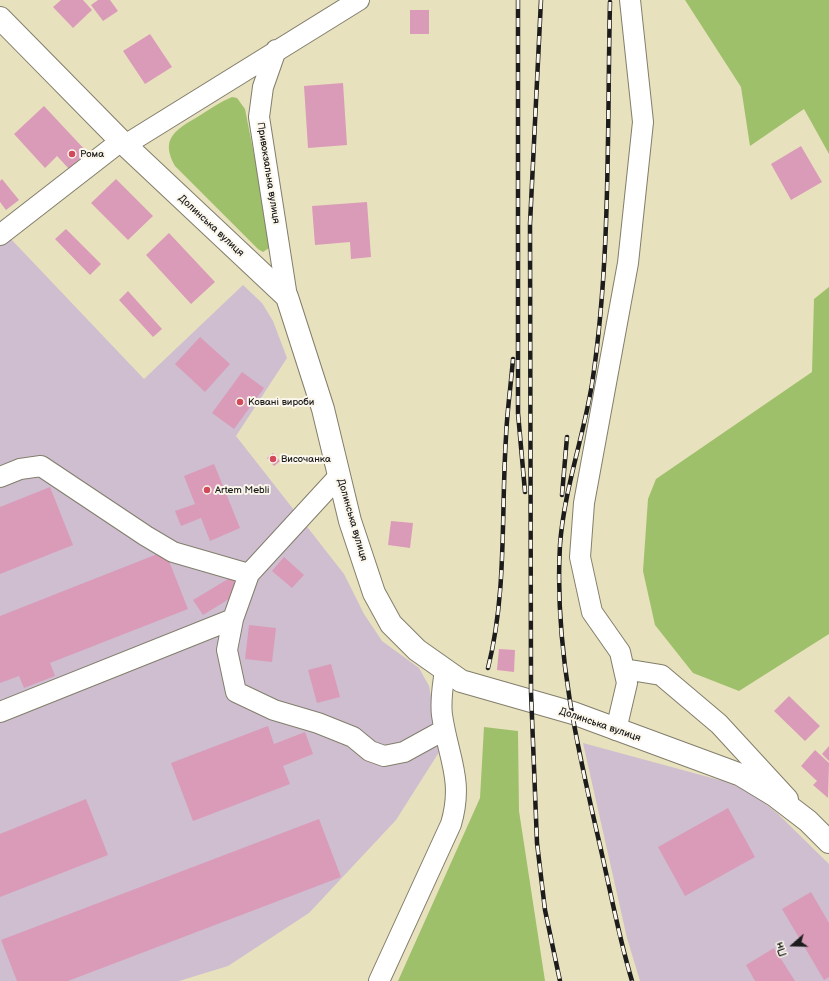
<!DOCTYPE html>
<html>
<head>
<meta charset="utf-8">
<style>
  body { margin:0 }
  #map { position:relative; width:829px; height:981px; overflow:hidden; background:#e8e1bd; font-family:"Balsamiq Sans",sans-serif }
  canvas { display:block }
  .north { position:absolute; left:773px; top:925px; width:40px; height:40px; -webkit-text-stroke:3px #fbf7ec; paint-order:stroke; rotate:250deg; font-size:11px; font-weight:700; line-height:16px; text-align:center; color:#1c1c1c }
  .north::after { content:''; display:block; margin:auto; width:14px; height:18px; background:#1c1c1c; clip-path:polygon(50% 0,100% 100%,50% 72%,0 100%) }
</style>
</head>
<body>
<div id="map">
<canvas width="829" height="981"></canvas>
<div class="north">Пн</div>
</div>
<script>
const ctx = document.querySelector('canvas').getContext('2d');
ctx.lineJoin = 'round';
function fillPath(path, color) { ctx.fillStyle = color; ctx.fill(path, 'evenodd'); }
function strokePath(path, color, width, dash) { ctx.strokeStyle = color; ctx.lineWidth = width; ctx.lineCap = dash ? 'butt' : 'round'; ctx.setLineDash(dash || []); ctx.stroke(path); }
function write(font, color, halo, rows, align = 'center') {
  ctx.font = font + ' "Balsamiq Sans",sans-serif'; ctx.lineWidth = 4; ctx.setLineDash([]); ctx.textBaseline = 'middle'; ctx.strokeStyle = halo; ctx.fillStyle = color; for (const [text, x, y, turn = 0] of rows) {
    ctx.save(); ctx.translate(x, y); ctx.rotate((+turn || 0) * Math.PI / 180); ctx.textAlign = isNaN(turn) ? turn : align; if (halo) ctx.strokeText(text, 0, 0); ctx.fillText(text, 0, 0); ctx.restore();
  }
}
fillPath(new Path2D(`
  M9,237L144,379L243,285L262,303L273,321L287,358L236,436L344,574L364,614L382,641L419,668L429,686L441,749L396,820L309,913L228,966L179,981H0V244Z
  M583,743L723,781L749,791L777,813L829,864V981H640L627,938Z`), '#cebed0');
fillPath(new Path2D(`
  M685,0H829V154L804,109L750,146L741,87Z
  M232,97L237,98L245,109L272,246L263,252L258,249L175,166C159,138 177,129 199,116C210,109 220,102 232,97Z
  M829,287V634L739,691L693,673L655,625L643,571L648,499L656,479L812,372L814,299Z
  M484,727L518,731L519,811L545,981H398L480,798Z`), '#9ec06a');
fillPath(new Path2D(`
  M61,0H83L92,10L73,28L53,7Z
  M98,0H110L118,11L103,21L91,5Z
  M410,10H429V34H410Z
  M150,34L172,67L145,84L123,51Z
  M343,83L347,145L308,148L304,86Z
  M44,106L87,152L69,169L57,156L45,168L14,134Z
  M801,146L822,182L791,200L771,164Z
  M2,179L19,200L6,210L0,202V181Z
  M116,179L153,216L128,240L91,203Z
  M367,202L371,257L351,259L350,242L315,245L312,206Z
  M66,229L101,264L90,275L55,239Z
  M169,233L215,282L191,304L146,255Z
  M128,291L162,329L153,337L119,300Z
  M200,337L230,364L205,392L175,364Z
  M242,372L264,388L234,429L212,413Z
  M273,453L280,461L274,466L267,458Z
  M214,464L240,528L210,541L201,518L181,526L175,511L195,504L184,476Z
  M50,487L73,545L0,574V507Z
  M391,521L413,523L410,548L388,545Z
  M165,551L188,609L50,663L55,676L24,688L19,676L0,683V616Z
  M284,557L304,575L292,588L272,571Z
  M233,576L242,591L203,615L193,600Z
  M249,625L276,628L272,662L245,659Z
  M499,649L515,650L514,672L497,670Z
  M331,664L340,697L317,703L308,670Z
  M789,696L820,726L805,741L774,711Z
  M268,726L274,744L305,732L313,754L283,766L290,784L193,821L171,763Z
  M829,746V761L822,754Z
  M815,750L829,763L828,798L813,785L817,781L801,766Z
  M86,799L108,855L0,897V834Z
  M728,808L755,857L685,896L658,847Z
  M319,819L341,877L68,981H17L1,940Z
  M811,892L829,923V977L824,980L782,909Z
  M774,948L795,981H755L746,965Z`), '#da9bb8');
const minor = new Path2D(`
  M276,50L263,87L259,117L287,297
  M125,145L359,0
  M0,235L121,141
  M339,476L249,574L233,619L227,650L236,692L274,710L318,723L353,737L370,751L384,756L404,752L444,730
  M0,477L20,469L41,466L146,536L173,552L249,574
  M624,669L661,675L719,724L788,799
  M0,712L233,619
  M616,730L627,683L620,652L592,612L580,557L584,503L628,263L643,122L630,0
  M379,981L451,824C464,780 448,757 442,715C440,700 443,685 445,670`);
const major = new Path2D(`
  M0,18L121,141L287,297L323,409L350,521L374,593L391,624L417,650L461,681L573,713L741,775L774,795L808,821L829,842`);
strokePath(minor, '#827e6c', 22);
strokePath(major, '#827e6c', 24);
strokePath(minor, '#fff', 20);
strokePath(major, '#fff', 22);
const rail = new Path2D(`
  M518,0V413L525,492
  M541,0L530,224L531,692L537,843L545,910L560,981
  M610,2C607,128 611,260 592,384C583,439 564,490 560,545C554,648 578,751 601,850C611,894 619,938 632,981
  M562,495L567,437
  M488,668C507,593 501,514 506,437C507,411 511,385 513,359`);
strokePath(rail, '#1c1c1c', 4.5);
strokePath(rail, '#fbf7ec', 3, [9]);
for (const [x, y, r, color] of [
  [72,154,4,"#d1495b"],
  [240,402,4,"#d1495b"],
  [273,459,4,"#d1495b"],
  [207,490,4,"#d1495b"]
]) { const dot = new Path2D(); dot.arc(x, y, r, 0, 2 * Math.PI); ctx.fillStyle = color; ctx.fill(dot); strokePath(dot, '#fbf7ec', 1.5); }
write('10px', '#1c1c1c', '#fbf7ec', [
  ["Рома",80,154],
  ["Ковані вироби",248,402],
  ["Височанка",281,459],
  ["Artem Mebli",215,490]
], 'left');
write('10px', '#1c1c1c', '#fbf7ec', [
  ["Привокзальна вулиця",268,173,81],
  ["Долинська вулиця",211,226,43],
  ["Долинська вулиця",352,520,74],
  ["Долинська вулиця",600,725,19]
]);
</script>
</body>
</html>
